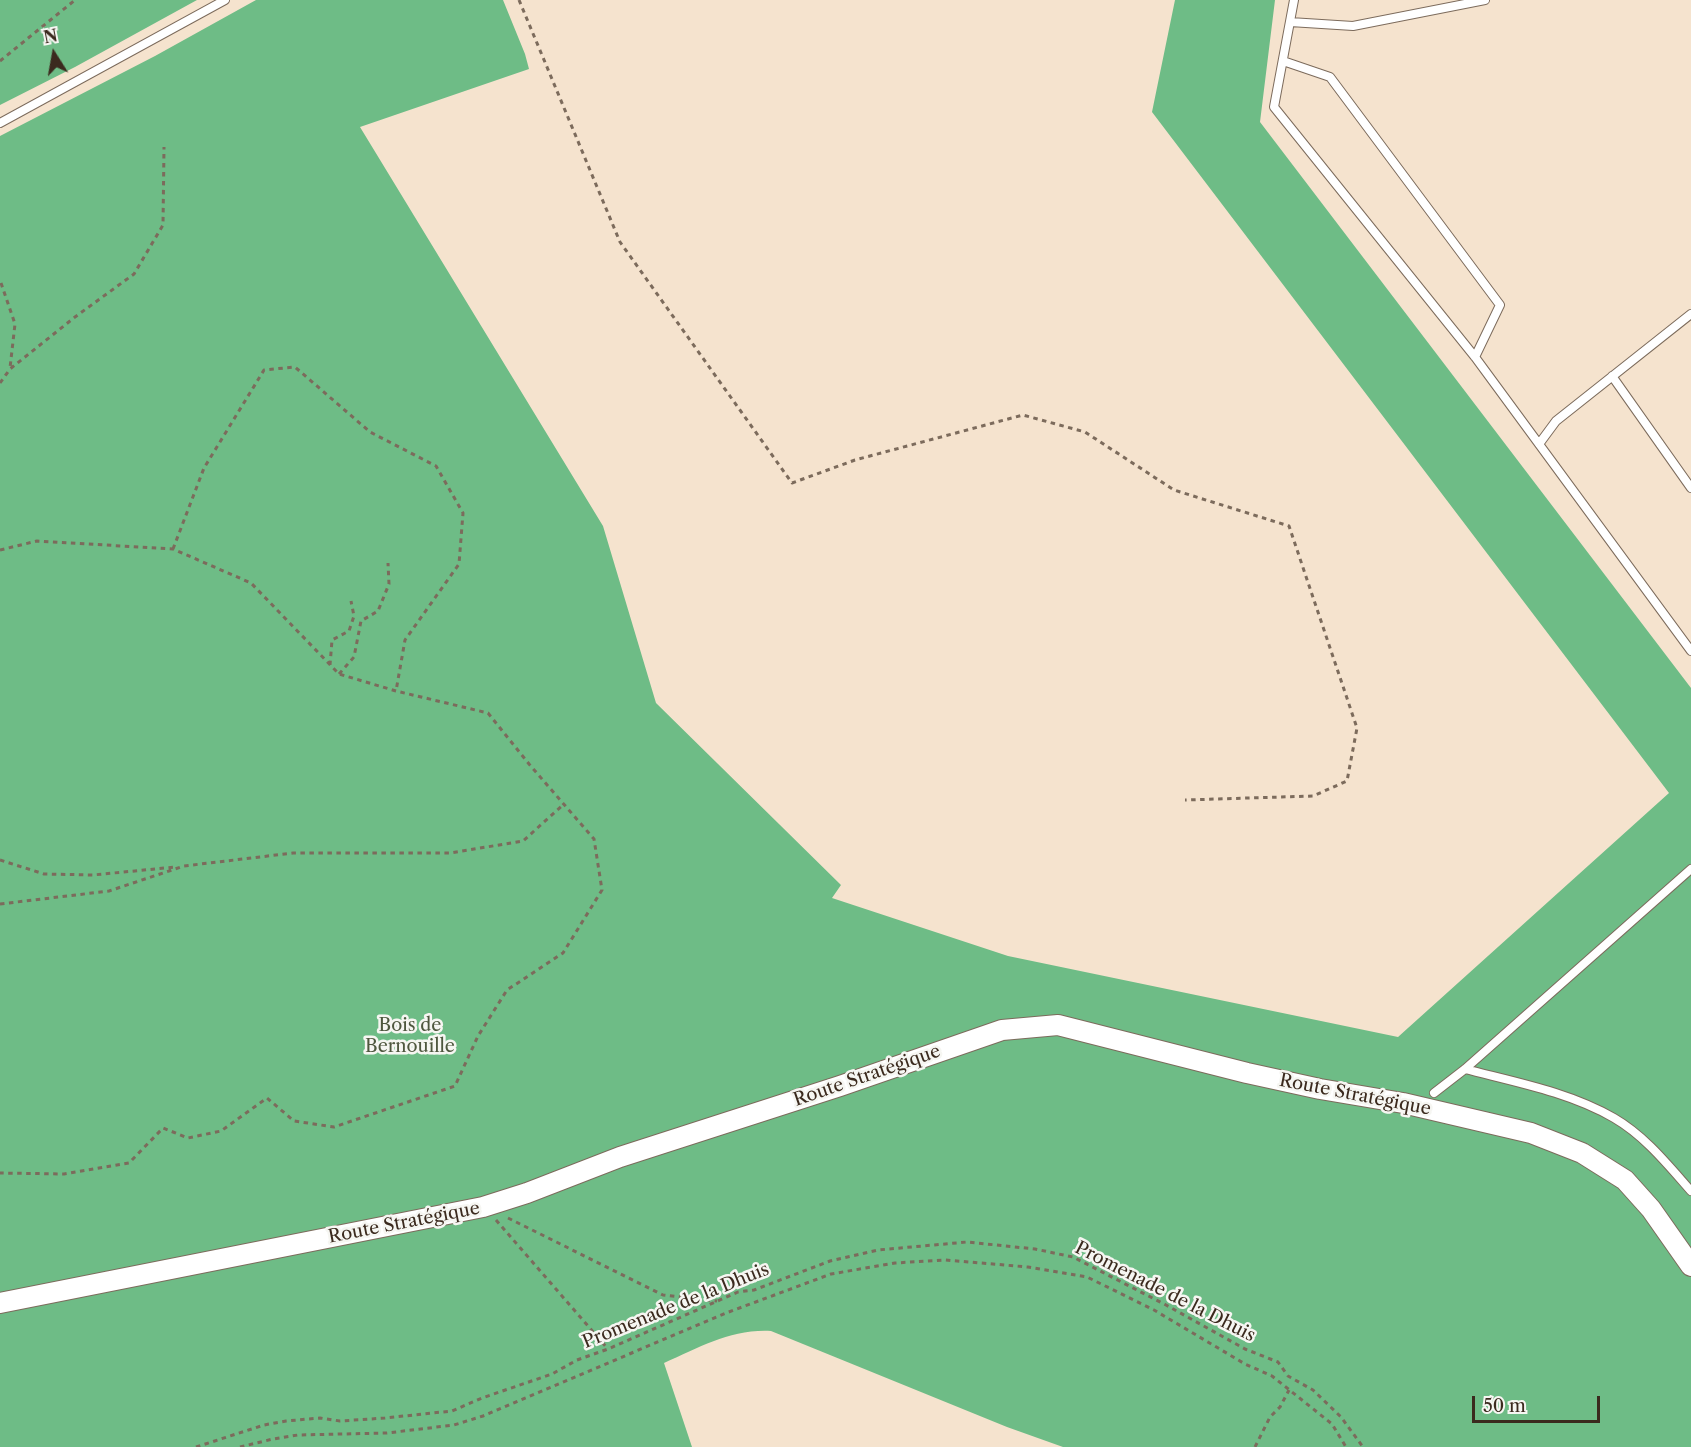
<!DOCTYPE html>
<html>
<head>
<meta charset="utf-8">
<style>
  body { margin:0 }
  #map { position:relative; width:1691px; height:1447px; overflow:hidden; background:#f5e3ce; font-family:"Libre Caslon Text",serif }
  canvas { display:block }
  .north { position:absolute; left:24px; top:24px; width:60px; height:60px; -webkit-text-stroke:4px #f6f6f2; paint-order:stroke; rotate:349deg; font-size:16px; font-weight:700; line-height:24px; text-align:center; color:#3b2a1e }
  .north::after { content:''; display:block; margin:auto; width:21px; height:27px; background:#3b2a1e; clip-path:polygon(50% 0,100% 100%,50% 72%,0 100%) }
  .scale { position:absolute; left:1472px; top:1396px; width:128px; height:27px; box-sizing:border-box; border:3px solid #3b2a1e; border-top:0; padding-left:8px; font-size:18px; line-height:21px; white-space:nowrap; color:#3b2a1e; -webkit-text-stroke:4px #f6f6f2; paint-order:stroke }
</style>
</head>
<body>
<div id="map">
<canvas width="1691" height="1447"></canvas>
<div class="north">N</div>
<div class="scale">50 m</div>
</div>
<script>
const ctx = document.querySelector('canvas').getContext('2d');
ctx.lineJoin = 'round';
function fillPath(path, color) { ctx.fillStyle = color; ctx.fill(path, 'evenodd'); }
function strokePath(path, color, width, dash) { ctx.strokeStyle = color; ctx.lineWidth = width; ctx.lineCap = dash ? 'butt' : 'round'; ctx.setLineDash(dash || []); ctx.stroke(path); }
function write(font, color, halo, rows, align = 'center') {
  ctx.font = font + ' "Libre Caslon Text",serif'; ctx.lineWidth = 5; ctx.setLineDash([]); ctx.textBaseline = 'middle'; ctx.strokeStyle = halo; ctx.fillStyle = color; for (const [text, x, y, turn = 0] of rows) {
    ctx.save(); ctx.translate(x, y); ctx.rotate((+turn || 0) * Math.PI / 180); ctx.textAlign = isNaN(turn) ? turn : align; if (halo) ctx.strokeText(text, 0, 0); ctx.fillText(text, 0, 0); ctx.restore();
  }
}
fillPath(new Path2D(`
  M0,0H197L75,67L0,105Z
  M256,0H503L525,54L529,69L360,127L603,526L656,703L841,885L832,898L1008,956L1398,1037L1669,793L1152,112L1175,0H1275L1260,122L1691,688V1447H1063L1007,1427L771,1331C730,1329 701,1347 664,1363L692,1447H0V136L155,56Z`), '#6ebc86');
const service = new Path2D(`
  M1294,0L1274,107L1475,357L1691,651
  M1290,22L1353,26L1485,0
  M1283,61L1330,77L1500,305L1475,357
  M0,123L225,0
  M1612,376L1691,488
  M1539,444L1556,421L1691,314
  M1465,1069C1515,1082 1569,1092 1614,1118C1645,1136 1668,1165 1691,1191
  M1434,1093L1465,1069L1691,869`);
const tertiary = new Path2D(`
  M0,1303L483,1207L527,1193L620,1157L840,1086L1002,1030L1058,1025L1247,1073L1320,1089L1403,1103L1531,1133L1582,1153L1625,1180L1651,1209L1691,1266`);
strokePath(service, '#7c6b5c', 10);
strokePath(tertiary, '#7c6b5c', 22);
strokePath(new Path2D(`
  M519,0L620,242L792,483L855,460L1023,415L1085,432L1174,490L1289,526L1357,728L1347,781L1313,796L1185,800
  M0,61L75,0
  M1,283L15,324L10,368
  M0,383L10,369L75,317L134,274L163,225L164,147
  M173,549L204,468L264,370L295,367L370,432L436,466L463,513L459,564L405,640L396,691
  M0,550L37,541L173,549L251,583L339,674L396,691L488,713L529,764L594,839L602,890L563,953L507,990L478,1036L455,1086L334,1127L294,1121L267,1098L221,1131L188,1138L163,1128L129,1163L64,1174L0,1173
  M330,665L332,640L349,631L354,616L351,601
  M339,674L354,657L361,621L378,611L389,584L388,563
  M0,860L44,874L93,875L175,867
  M0,904L109,891L184,866L293,853H450L523,841L564,804
  M508,1218L663,1295L717,1301
  M496,1220L608,1349
  M196,1447L264,1425L286,1421L320,1418L340,1421L385,1418L452,1411L482,1398L552,1374L577,1360L608,1349L738,1292L754,1290L830,1261L878,1250L967,1242L1035,1249L1073,1257L1166,1305L1245,1349L1278,1362L1288,1376L1313,1390L1341,1417L1363,1447
  M240,1447L273,1439L298,1435L387,1433L454,1425L483,1416L726,1313L831,1274L895,1263L945,1260L1028,1267L1087,1277L1154,1310L1245,1364L1272,1376L1332,1424L1346,1447
  M1255,1447L1270,1417L1280,1407L1289,1390`), '#7c6b5c', 3, [4.5, 4.5]);
strokePath(service, '#fff', 8);
strokePath(tertiary, '#fff', 20);
write('18px', '#4e573e', '#f6f6f2', [
  ["Bois de",410,1026],
  ["Bernouille",410,1047]
]);
write('18px', '#3b2a1e', '#f6f6f2', [
  ["Route Stratégique",867,1076,-19],
  ["Route Stratégique",1355,1095,11],
  ["Route Stratégique",404,1223,-11],
  ["Promenade de la Dhuis",1165,1292,27],
  ["Promenade de la Dhuis",676,1306,-22]
]);
</script>
</body>
</html>
